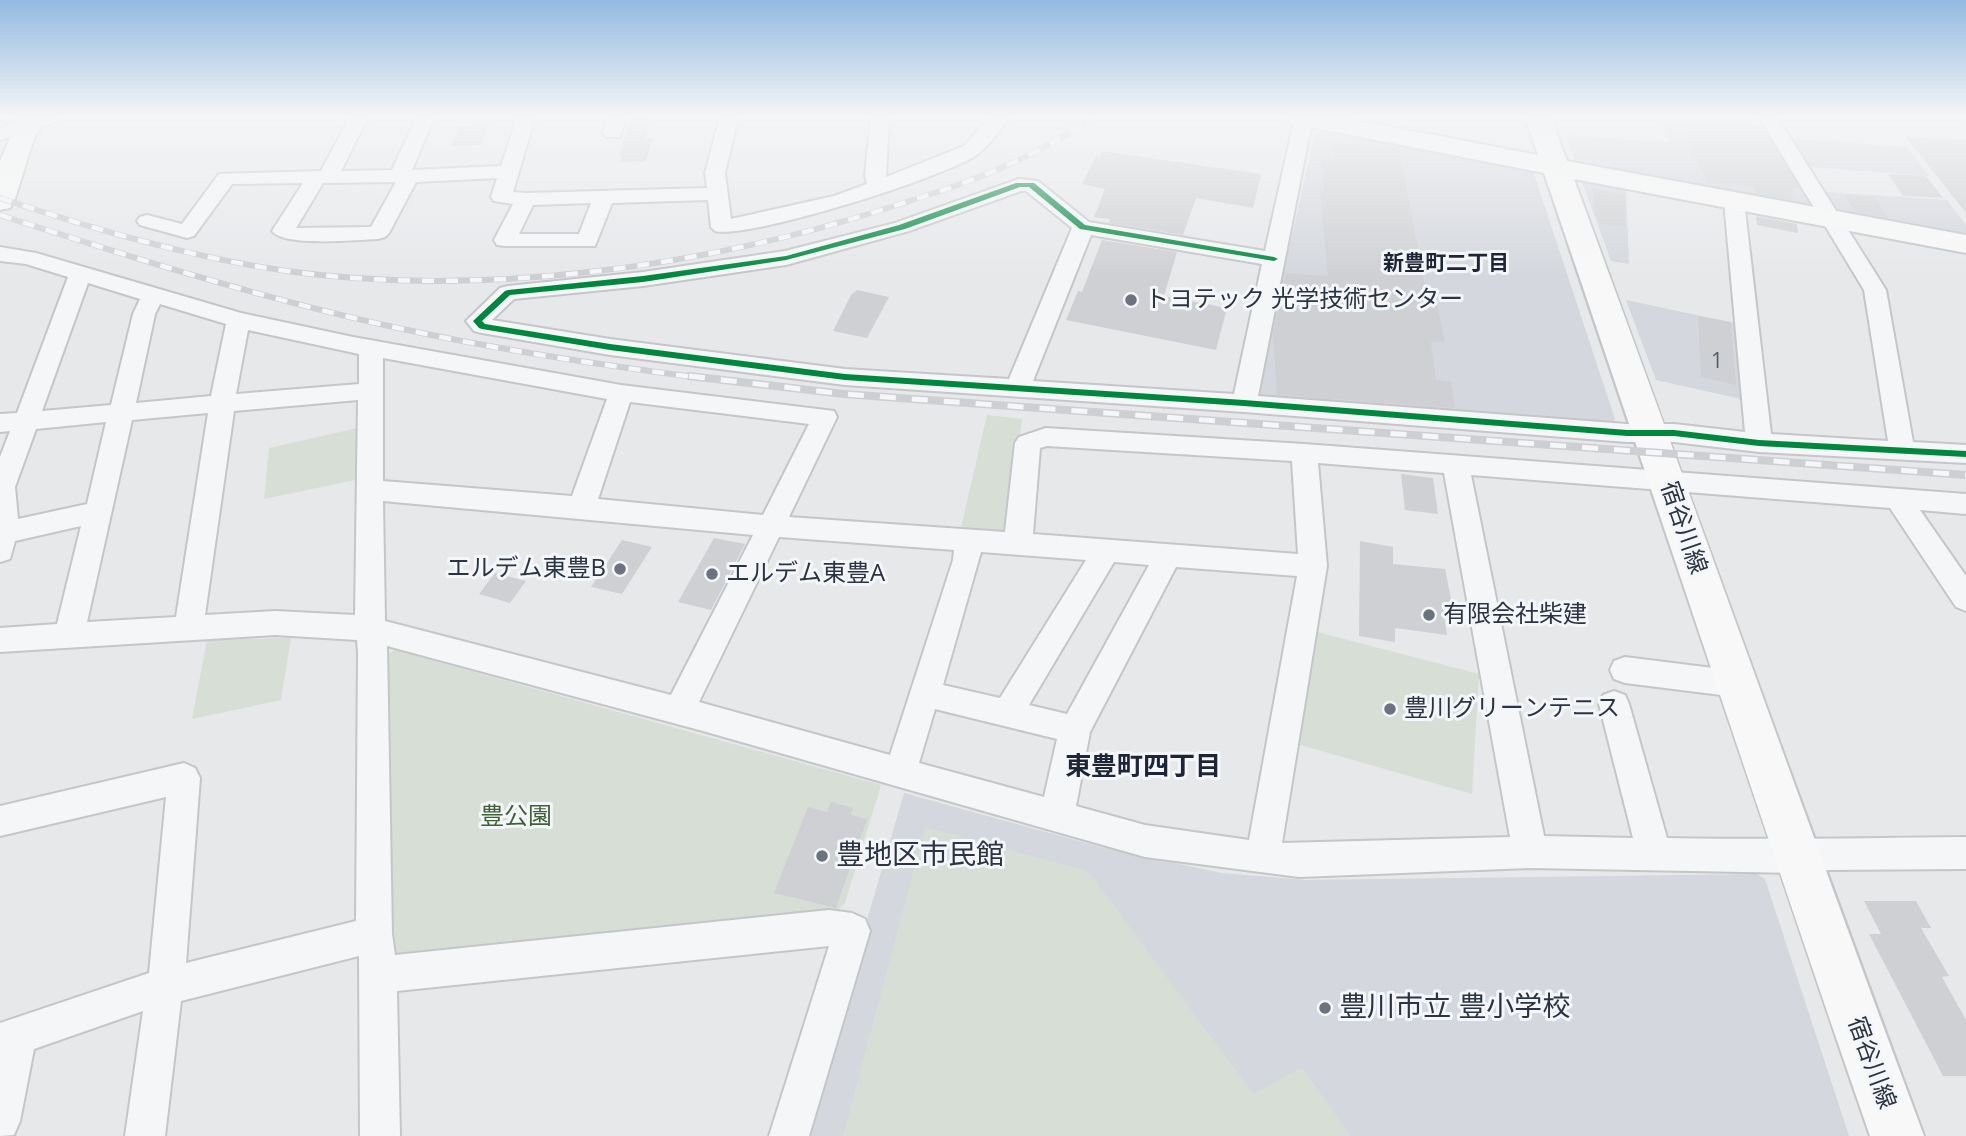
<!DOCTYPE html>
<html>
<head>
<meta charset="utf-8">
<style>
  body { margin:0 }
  canvas { display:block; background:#e6e8ea }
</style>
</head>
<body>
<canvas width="1966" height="1136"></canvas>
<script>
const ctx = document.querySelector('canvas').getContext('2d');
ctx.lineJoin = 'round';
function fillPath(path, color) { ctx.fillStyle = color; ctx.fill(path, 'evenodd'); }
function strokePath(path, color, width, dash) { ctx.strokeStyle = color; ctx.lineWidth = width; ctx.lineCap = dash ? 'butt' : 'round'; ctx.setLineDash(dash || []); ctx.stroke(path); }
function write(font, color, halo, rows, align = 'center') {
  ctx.font = font + ' "Open Sans","Noto Sans JP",sans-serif'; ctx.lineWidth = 6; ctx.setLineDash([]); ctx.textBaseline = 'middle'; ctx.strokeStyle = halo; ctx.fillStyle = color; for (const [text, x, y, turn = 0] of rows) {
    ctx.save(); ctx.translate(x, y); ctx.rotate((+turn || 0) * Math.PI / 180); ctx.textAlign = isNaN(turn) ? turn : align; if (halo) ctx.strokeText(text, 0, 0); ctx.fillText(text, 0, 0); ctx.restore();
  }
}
fillPath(new Path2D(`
  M1660,119L1763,126L1812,205L1805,209L1582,166L1575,161L1566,135L1670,143Z
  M1327,130L1530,169L1534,174L1615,419L1610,426L1263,397L1256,391L1315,134Z
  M1792,139L1907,147L1929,176L1810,167Z
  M1587,180L1626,188L1629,264L1611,261L1582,182Z
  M1827,192L1947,200L1966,225V239L1847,216L1838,211Z
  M1626,300L1734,323L1741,399L1656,380Z
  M904,793L1104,848L1222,873L1306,880L1757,874L1765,879L1849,1136H804Z`), '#d4d7dd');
fillPath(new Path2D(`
  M987,415L1022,419L1009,529L1000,535L960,532Z
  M358,428L360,479L264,499L269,448Z
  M1317,632L1479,674L1472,794L1297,744Z
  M291,638L281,700L192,719L207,640Z
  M395,650L881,785L845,903L832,916L401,959L389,950L383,657Z
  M925,827L1088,871L1254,1094L1302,1067L1351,1136H843Z`), '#d6ded6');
fillPath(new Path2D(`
  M632,117H651L645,138H653L646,161L620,162L622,155H619Z
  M1679,123L1763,129L1799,188H1791L1793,200L1754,193V186L1708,183Z
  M489,124L481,145L451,146L460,125Z
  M1906,137L1966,140V213Z
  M1331,143L1399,148L1427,298L1436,299L1445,342H1431L1436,380L1451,382L1455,408L1277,395L1273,333L1286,273L1328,276L1320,190L1324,191L1321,160L1334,161Z
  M1102,151L1261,174L1253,208L1196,198L1183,235L1109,223L1110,219L1094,217L1105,189L1082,184L1096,156L1099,157Z
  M1888,174L1926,176L1943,198L1903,196Z
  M1593,189L1625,195V228L1599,223L1595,211Z
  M1844,195L1874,197L1889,218L1856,212Z
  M1756,216L1797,224L1798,233L1757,225Z
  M1102,240L1177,252L1164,296L1227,308L1216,350L1066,320L1078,291L1082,292Z
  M857,290L889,297L867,338L833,331L851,295Z
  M1698,316L1731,322L1736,385L1701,377Z
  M1401,474L1433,478L1438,514L1405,510Z
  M714,538L745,544L711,610L678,602Z
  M622,540L652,547L622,594L591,587Z
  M1360,541L1393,547V564L1445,569L1455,618L1444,616L1447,635L1395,628V642L1359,636Z
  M495,573L526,581L510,603L479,594Z
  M831,802L853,808L851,815L867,819L836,908L774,893L808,807L827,812Z
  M1864,901H1916L1931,928H1921L1949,976L1942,977L1966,1020V1076H1943L1869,934H1881Z`), '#ced0d3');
const street = new Path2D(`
  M32,117H60L58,121L0,140V128Z
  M350,117H368L341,171L392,170L416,117H434L412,170L501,166L517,117H535L513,192L526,193L707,188L705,173L720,117H738L725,173L731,219L834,196L867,184L865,175L871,117H889L886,177L964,146L990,117H1009C1001,129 989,146 978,154C949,176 747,240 715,231L711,227L708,200L612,203L595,246H505L497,245L494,240L513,204L494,201L491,197L497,178L416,182L389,233L385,237L378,239C357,240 284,247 272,231L303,183L232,184L194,236L187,238L140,225L137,221L140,217L147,215L182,224L219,174L321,171ZM396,182L371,227L296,228L323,183ZM591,203L579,234H519L533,205Z
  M608,117H626L620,137H606L603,133Z
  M1299,117H1317L1311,126L1258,396L1627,424H1674L1745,432L1724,201L1727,197H1741L1744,201L1771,434L1888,441L1864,290L1759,117H1777L1886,290L1913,442L1966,445V463L1759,452L1674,442H1627L1244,412L845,385L610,355L482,333L474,331L466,321L500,288L508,286L643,272L785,251L895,223L1019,179L1038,181L1089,222L1265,251L1293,126ZM1021,191H1026L1072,228L1009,379L845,369L610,339L492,320L514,299L643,286L786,265L909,231ZM1091,235L1262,264L1234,394L1033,381Z
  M0,247L36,253L241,313L353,337L621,385L834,411L837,417L789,517L1005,532L1015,443L1019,437L1046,428L1304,444L1966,494V514L1920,510L1966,576V611L1956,607L1890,508L1471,475L1544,836L1633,838L1599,704L1603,695L1614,691L1625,695L1629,704L1667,838C1767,840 1866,838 1966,837V869L1830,870L1797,873L1530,868L1299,877L1145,857L703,731L387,646L392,934L395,955L829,910L852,913L865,919L870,931L809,1136H769L829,946L397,991L400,1136H360L359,956L181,1001L165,1136H125L143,1011L34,1049L20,1121L14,1135L0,1136V1023L149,973L166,797L0,836V806L184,763L195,768L200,778L186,963L356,921L358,653L357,640L275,635L0,652V628L57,624L81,526L15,541L10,559L0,562V457L10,431L0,432V414L17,413L68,277L26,264L0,261ZM88,283L140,299L133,314L111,405L42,411ZM160,304L226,324L211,396L136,403L155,314ZM248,330L359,354V384L236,394ZM383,358L607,399L572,496L383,481ZM358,400L355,615L275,611L205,615L234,411ZM630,402L809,424L763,515L598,499ZM208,413L176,617L87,622L132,420ZM106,422L87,504L18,519L15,487L36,429ZM1047,446L1292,461L1298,554L1033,534L1040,448ZM1318,463L1444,473L1510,837L1282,843L1327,566ZM383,501L753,535L671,695L385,621ZM779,537L954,550L953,560L890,755L699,702ZM981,552L1086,560L1000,698L943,685ZM1114,562L1149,565L1067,714L1029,705ZM1176,567L1297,576L1249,840L1145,825L1076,806L1090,732ZM935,709L1057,739L1044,797L919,763Z
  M1625,657L1737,671L1748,675L1752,684L1748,693L1737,697L1625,683L1614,679L1610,670L1614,661Z`);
const secondary = new Path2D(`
  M13,117H39L42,124L34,138L14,202L10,208L0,210V161L16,124Z
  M1287,117H1340L1538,155L1525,117H1551L1567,161L1966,235V253L1574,179C1692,497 1805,818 1924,1136H1870C1759,816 1654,494 1544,173L1300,125L1291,122Z`);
strokePath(street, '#c4c6c8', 4);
strokePath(secondary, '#c4c6c8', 4);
fillPath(street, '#f5f6f7');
fillPath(secondary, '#f8f8f8');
const railFar1 = new Path2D(`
  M0,198C94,229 188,257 287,271C483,298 706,267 894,206C935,193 977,180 1016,161C1044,149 1070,132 1096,117
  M0,215C131,257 263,299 398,328C499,350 600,365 702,378`);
const rail = new Path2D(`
  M689,376L844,394L1966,475`);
strokePath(railFar1, '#cecfd2', 6);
strokePath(rail, '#cecfd2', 8);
strokePath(railFar1, '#f4f6f9', 4.5, [12]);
strokePath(rail, '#f4f6f9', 5, [16]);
fillPath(new Path2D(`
  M1016,183H1034L1085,225L1274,257L1278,259L1274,261L1080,229L1029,187H1020L905,229L786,260L643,282L510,295L482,321L485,324L610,344L845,374L1244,400L1627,430H1674L1759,440L1966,451V457L1759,446L1674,436H1627L1244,406L845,380L610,350L482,329L479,328L473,321L505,291L508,290L643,276L786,256L899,225Z`), '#00873e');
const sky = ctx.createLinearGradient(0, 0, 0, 276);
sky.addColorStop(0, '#93bae0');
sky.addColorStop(0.42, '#f4f5f6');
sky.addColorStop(1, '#f4f5f600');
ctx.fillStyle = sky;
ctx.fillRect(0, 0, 1966, 276);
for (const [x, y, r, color] of [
  [1131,300,7,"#6c737f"],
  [620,569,7,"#6c737f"],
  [712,574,7,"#6c737f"],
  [1429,615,7,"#6c737f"],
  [1390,709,7,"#6c737f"],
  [822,856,7,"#6c737f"],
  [1325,1008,7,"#6c737f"]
]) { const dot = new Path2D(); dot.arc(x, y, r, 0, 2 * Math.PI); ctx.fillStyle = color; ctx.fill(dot); strokePath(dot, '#f4f6f9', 2.5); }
write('bold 21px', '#1d2536', '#f4f6f9', [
  ["新豊町二丁目",1446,264]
]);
write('21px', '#545c69', null, [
  ["1",1717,362]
]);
write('24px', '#2b3445', '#f4f6f9', [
  ["トヨテック 光学技術センター",1145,300],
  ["エルデム東豊B",606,569,"right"],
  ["エルデム東豊A",726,574],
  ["有限会社柴建",1443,615],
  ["豊川グリーンテニス",1404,709]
], 'left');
write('24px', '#2b3445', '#f4f6f9', [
  ["宿谷川線",1683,528,71],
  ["宿谷川線",1871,1063,70]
]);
write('24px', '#3f6138', '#f4f6f9', [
  ["豊公園",516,817]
]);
write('bold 26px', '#1d2536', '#f4f6f9', [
  ["東豊町四丁目",1143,768]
]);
write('28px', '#2b3445', '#f4f6f9', [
  ["豊地区市民館",836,856],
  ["豊川市立 豊小学校",1339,1008]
], 'left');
</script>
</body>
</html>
